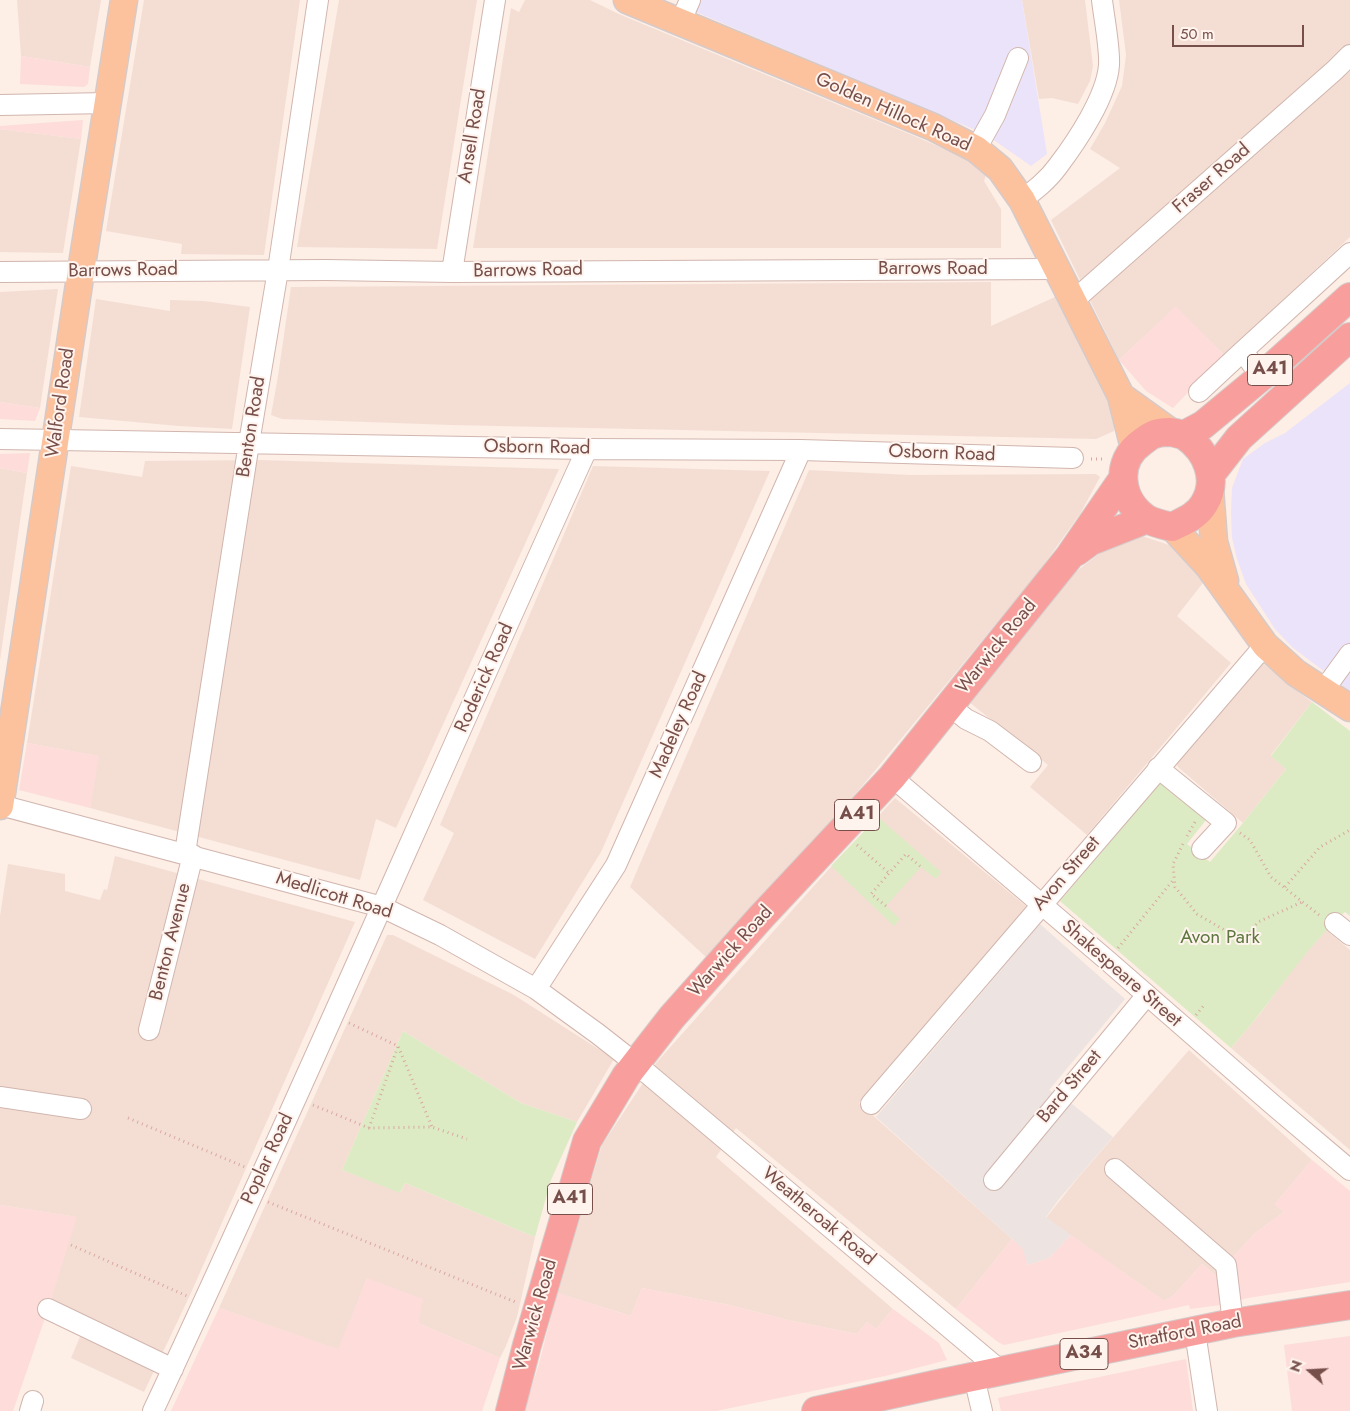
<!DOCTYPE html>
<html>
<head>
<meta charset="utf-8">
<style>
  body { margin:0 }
  #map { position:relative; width:1350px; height:1411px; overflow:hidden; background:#fdeee6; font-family:Jost,sans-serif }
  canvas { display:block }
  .north { position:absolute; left:1285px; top:1346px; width:50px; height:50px; -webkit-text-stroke:4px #fff3ed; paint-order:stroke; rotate:289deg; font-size:14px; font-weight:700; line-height:20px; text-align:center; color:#774f4a }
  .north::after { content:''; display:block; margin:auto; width:18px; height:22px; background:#774f4a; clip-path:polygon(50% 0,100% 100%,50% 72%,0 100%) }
  .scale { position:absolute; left:1172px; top:25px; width:132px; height:22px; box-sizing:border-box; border:2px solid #774f4a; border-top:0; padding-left:6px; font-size:15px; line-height:18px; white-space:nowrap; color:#774f4a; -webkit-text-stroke:4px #fff3ed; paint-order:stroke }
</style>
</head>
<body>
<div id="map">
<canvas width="1350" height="1411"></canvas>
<div class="north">N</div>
<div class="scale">50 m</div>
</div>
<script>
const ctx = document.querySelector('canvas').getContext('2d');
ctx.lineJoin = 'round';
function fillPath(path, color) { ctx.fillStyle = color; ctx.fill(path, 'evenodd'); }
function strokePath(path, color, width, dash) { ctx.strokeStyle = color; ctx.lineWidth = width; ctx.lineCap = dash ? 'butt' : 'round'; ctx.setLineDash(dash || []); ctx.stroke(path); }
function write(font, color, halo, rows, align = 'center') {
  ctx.font = font + ' Jost,sans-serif'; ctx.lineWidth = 4; ctx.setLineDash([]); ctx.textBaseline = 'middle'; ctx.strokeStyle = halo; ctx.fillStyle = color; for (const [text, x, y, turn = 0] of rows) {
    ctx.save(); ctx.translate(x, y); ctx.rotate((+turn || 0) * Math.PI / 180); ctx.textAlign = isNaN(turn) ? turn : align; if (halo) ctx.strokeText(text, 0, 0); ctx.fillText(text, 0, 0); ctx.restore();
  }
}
fillPath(new Path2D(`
  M17,0H101L90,67L21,56Z
  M144,0H300L264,255L181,254L182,244L106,231Z
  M339,0H477L437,249L297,247Z
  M525,0H590L621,15L919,138L975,162L986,175L984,181L1001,209V248H473L511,8L519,12Z
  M1022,0H1085L1093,66L1090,81L1078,104L1052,98L1039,99Z
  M1119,0H1350V237L1224,355L1176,307L1119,360L1051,220L1120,168L1090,149L1105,123L1122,86L1126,55Z
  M0,129L81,139L63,253L0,252Z
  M991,282V326L1055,297L1116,414L1114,431L1096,439L451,425L282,419L271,415L278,376L291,287Z
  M58,289L40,408L0,402V292Z
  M96,299L170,311V300L204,301L250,307L232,429L179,426L79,417Z
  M259,460L559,469L396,828L376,819L360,880L90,808L98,756L27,743L71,466L142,477L145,461Z
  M593,466L770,471L601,852L535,959L423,900L454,833L440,825Z
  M0,468L27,473L0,660Z
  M809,470L910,475L1096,474L1100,477L1080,514L1037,574L863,785L760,904L707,958L630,887Z
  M1142,536L1169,545L1195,561L1206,579L1177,616L1231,663L1087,835L1030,787L1048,765L969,702L1064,581L1109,546Z
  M1261,662L1312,702L1271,755L1286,769L1243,823L1178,767L1176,763Z
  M895,798L1027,907L859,1103L1012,1239L956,1309L736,1128L716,1157L893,1309L876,1329L867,1322L857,1334L792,1321L729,1305L642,1288L631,1316L557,1293L602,1145L657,1062L829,869Z
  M115,856L355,922L190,1295L144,1392L71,1358L82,1332L46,1315L76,1217L0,1205V916L8,864L65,874V891L100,900L104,889L107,890Z
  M1326,930L1350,950V1150L1231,1048L1260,1014L1300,959Z
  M387,935H393L514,995L614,1059L577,1122L521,1103L403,1031L342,1170L401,1192L405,1183L535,1237L517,1317L506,1346L500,1358L420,1324L367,1278L339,1350L219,1308Z
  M1189,1050L1312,1160L1275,1204L1284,1212L1254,1234L1216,1276L1202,1264L1174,1295L1164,1301L1046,1218L1077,1179Z`), '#f4ded4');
fillPath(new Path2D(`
  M21,56L90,67L88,84L84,87L20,84Z
  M83,120L81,139L0,129V126Z
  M1176,306L1224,355L1173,408L1146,391L1119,360Z
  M0,402L40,408L35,421L0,419Z
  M30,453L27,473L0,468V454Z
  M27,743L99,756L90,808L19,790Z
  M1312,1160L1350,1191V1282L1248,1298L1221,1305L1190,1309L1189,1305L1004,1345L998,1342L956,1309L1012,1239L1023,1248L1028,1265L1049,1258L1071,1235L1164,1301L1174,1295L1202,1264L1216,1276L1254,1234L1284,1212L1275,1204Z
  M0,1205L77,1217L46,1315L13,1411H0Z
  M367,1278L423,1299L419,1321L420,1324L500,1358L482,1411H171L219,1308L338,1349Z
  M642,1288L729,1305L792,1321L857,1334L867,1322L876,1329L893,1309L939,1343L947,1360L885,1376L716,1411H524L539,1364L557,1293L631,1316Z
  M1350,1336V1411H1292L1284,1345Z
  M1186,1359L1193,1411H1001L998,1398Z`), '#fddcda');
fillPath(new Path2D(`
  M1040,924L1125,999L1049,1090L1072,1104L1113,1137L1059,1199L1046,1217L1071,1235L1049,1258L1028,1265L1022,1248L876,1117Z`), '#ede3e0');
fillPath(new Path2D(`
  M701,0H1022L1047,154L1031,166L985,134L696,12Z
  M1350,383V691L1292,647L1275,629L1246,584L1237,559L1232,538L1231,514L1232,488L1243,459L1265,443L1285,433Z`), '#ebe3f9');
fillPath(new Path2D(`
  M1312,702L1350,731V916L1345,912C1311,943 1289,976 1261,1012C1252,1024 1241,1036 1231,1048L1060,901L1160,783L1206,820L1187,844L1210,862L1243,823L1286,769L1271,756Z
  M878,817L941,872L936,879L921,867L886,906L900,919L894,926L831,866Z
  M403,1031L521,1103L577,1122L551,1180L535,1237L405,1183L400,1193L342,1170Z`), '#ddebc4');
const minor = new Path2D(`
  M680,23L690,0
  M0,105L108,103
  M976,149L995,115L1018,58
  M1022,200C1035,190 1048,180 1058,166C1077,141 1107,96 1109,65C1110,47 1104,18 1102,0
  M0,272L326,270L452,272L1056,269
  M452,272L495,0
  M1072,302L1335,70L1350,55
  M1261,377L1243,351L1350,253
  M1199,392L1243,351
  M0,439L587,449L801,450L1073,458
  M1323,691L1350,654
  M950,706L966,719L990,731L1031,762
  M1158,768L1226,823L1202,849
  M892,777L1108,961L1272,1104L1350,1170
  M0,805L382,907L440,935L536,989L598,1034L635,1063L1001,1371
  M185,853L249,443L278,270L318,0
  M1335,923L1350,935
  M536,989L616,865L801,450
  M149,1030L193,855
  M0,1097L81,1109
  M871,1104L1265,645
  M1115,1169L1226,1265L1233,1323
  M994,1180L1147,995
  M48,1309L173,1369
  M1195,1332L1207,1411
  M974,1377L982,1411
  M30,1411L33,1401
  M153,1411C302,1093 441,769 587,449`);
const major = new Path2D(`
  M627,0L933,127L976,149L1000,169L1022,200L1121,396L1134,448
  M1121,396L1171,432
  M1210,489L1214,542L1225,581
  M1172,527L1209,567L1265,645L1296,673L1350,708
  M0,806L81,271L124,0`);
const highway = new Path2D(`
  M1171,432C1175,433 1181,434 1185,436C1207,451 1219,480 1204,504C1197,516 1184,521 1172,527C1164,525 1154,523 1147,519C1119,501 1114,461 1142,442C1146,439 1151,435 1155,434C1160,432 1166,432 1171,432Z
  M1184,435L1203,425L1261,377L1350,297
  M1211,474L1239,438L1350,337
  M1076,552L1091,541L1147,519
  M510,1411L527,1345L587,1141L626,1076L672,1017L761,917L892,777L1069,557L1122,480
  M816,1411L938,1384L1233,1323L1350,1305`);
strokePath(minor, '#d1b6ae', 22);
strokePath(major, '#d6cac9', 29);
strokePath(highway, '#d6cac9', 30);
strokePath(new Path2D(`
  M1091,459H1105
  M1240,833L1250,840L1271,877L1319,915
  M1187,836L1195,822
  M1183,844L1173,864L1175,887L1197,914L1231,934L1247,936L1258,922L1302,902
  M857,845L889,873
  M1285,887L1320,847L1350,830
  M886,906L871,894L906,854L921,867
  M1118,948L1174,879
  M1196,1015L1205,1004
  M349,1023L398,1046L432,1127
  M313,1105L369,1128L432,1127L467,1139
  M128,1118L245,1167
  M369,1128L398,1046
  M268,1202L518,1303
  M71,1245L187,1296`), '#d8a8a0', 3, [1, 4]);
strokePath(minor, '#fff', 20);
strokePath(major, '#fcc29e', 26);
strokePath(highway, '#f89e9c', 28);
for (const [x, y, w] of [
  [1270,370,45],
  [857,815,45],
  [570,1199,45],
  [1084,1354,48]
]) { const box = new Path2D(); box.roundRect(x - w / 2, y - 15.5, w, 31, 4); ctx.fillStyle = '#fff3ed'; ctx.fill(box); strokePath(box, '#774f4a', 1); }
write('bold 18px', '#774f4a', null, [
  ["A41",1270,370],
  ["A41",857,815],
  ["A41",570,1199],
  ["A34",1084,1354]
]);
write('19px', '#774f4a', '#fff3ed', [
  ["Golden Hillock Road",893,113,24],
  ["Ansell Road",473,136,-81],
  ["Fraser Road",1212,179,-41],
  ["Barrows Road",933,269],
  ["Barrows Road",123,271,-1],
  ["Barrows Road",528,271,-1],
  ["Walford Road",61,403,-82],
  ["Benton Road",252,427,-81],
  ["Osborn Road",537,448,1],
  ["Osborn Road",942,454,2],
  ["Warwick Road",997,647,-51],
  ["Roderick Road",485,678,-66],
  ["Madeley Road",679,725,-66],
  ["Avon Street",1067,874,-49],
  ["Medlicott Road",334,896,17],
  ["Benton Avenue",171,942,-76],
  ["Warwick Road",731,952,-48],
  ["Shakespeare Street",1121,974,41],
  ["Bard Street",1070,1087,-50],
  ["Poplar Road",268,1159,-65],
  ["Weatheroak Road",818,1217,40],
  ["Warwick Road",536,1315,-74],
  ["Stratford Road",1185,1333,-11]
]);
write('19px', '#5d773f', '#fff3ed', [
  ["Avon Park",1220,938]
]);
</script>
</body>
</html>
